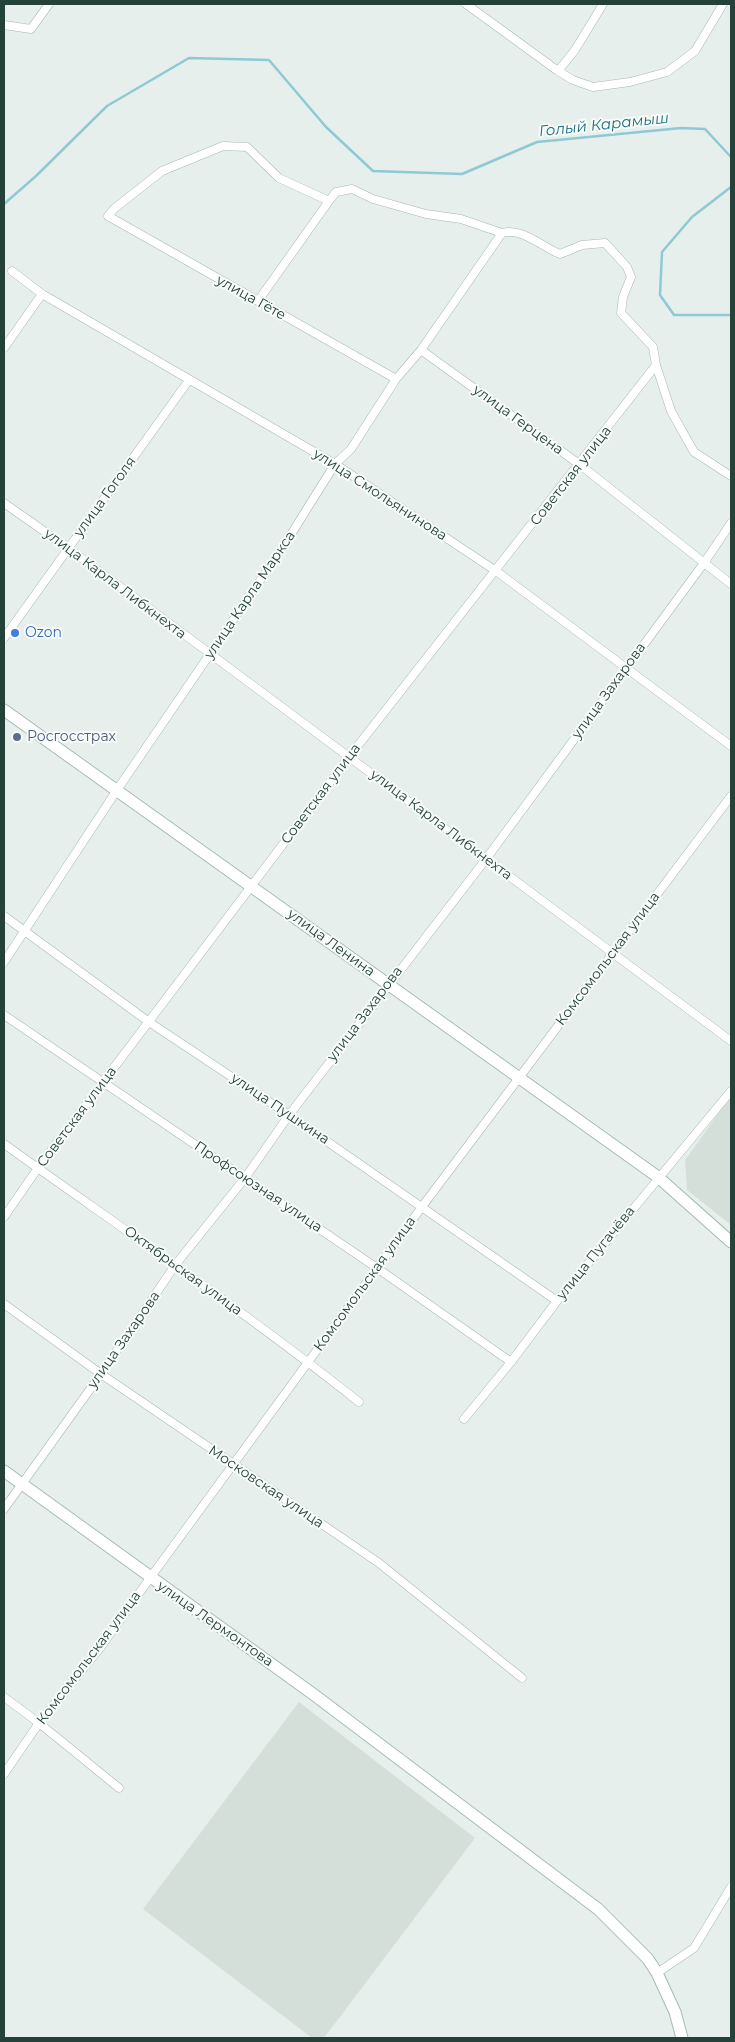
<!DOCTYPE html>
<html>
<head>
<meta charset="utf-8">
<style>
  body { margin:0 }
  #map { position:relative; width:735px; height:2042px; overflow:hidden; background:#e6efeb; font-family:Montserrat,sans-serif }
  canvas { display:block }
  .frame { position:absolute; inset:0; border:5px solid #24423a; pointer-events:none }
</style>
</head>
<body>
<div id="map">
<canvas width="735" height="2042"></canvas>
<div class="frame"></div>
</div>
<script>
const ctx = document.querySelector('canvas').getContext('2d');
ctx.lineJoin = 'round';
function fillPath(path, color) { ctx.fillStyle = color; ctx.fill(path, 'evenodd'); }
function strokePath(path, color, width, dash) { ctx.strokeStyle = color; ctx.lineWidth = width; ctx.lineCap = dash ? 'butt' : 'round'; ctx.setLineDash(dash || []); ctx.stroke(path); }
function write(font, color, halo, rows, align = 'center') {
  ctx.font = font + ' Montserrat,sans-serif'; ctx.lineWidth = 4; ctx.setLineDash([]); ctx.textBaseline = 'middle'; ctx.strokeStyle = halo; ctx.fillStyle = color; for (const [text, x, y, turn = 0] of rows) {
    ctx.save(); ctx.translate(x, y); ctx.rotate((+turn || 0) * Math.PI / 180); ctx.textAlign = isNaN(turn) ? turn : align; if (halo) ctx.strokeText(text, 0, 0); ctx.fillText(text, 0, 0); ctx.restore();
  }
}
fillPath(new Path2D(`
  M731,1096V1225L687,1190L685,1160Z
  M299,1702L475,1838L324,2038H312L143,1909Z`), '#d4dfda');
strokePath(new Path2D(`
  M731,187L692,217L662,252L660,295L674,315H731
  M4,204L36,176L107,106L189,58L269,60L326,127L373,171L462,174L537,142L681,128L705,129L731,157`), '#8ec9d4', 2.5);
const street = new Path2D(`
  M466,4L558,71L573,80L593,87L630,82L667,72L695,51L723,4
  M4,25L31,29L49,4
  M558,71L575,50L603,4
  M329,201L279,178L247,147L223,146L162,171L115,208L108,216L396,379
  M12,271L42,294L335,464L496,571L731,746
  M4,348L42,294
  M421,350L579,464L731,584
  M656,365L671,411L694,452L731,476
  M4,503L68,548L731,1041
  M4,638L189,380
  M4,916L149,1022L289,1115L557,1301
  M4,962L117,790L285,544L335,464L351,449L396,379L421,350L502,233
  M4,1015L377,1268L511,1362
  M4,1144C123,1229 244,1311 359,1402
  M4,1217L38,1168L349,757L656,365L653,347L621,313L623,297L631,277L627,267L605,243L582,245L560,254C542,247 522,227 502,233L461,219L426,214L373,199L352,189L336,192L329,201L258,301
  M4,1304L101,1374L379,1563L522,1678
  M464,1419L511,1362L557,1301L731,1091
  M4,1509L101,1374L176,1264L245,1178L289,1115L486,859L704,563L731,523
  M4,1697L39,1723L119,1788
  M4,1774L39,1723L100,1648L150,1578L421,1208L731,796
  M657,1973L694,1948L731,1887`);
const secondary = new Path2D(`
  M4,710L658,1177L731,1242
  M4,1471L313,1694L598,1909L648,1959L657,1973L675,2012L682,2038`);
strokePath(street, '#a8b8b2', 9);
strokePath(secondary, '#a4bbb3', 13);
strokePath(street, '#fff', 8);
strokePath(secondary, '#fff', 11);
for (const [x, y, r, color] of [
  [15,633,5,"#3f7fe0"],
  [17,737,5,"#5c6f8a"]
]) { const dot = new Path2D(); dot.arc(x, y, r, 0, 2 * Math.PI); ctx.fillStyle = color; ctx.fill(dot); strokePath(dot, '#f7fbf9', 2); }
write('14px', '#24423a', '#f7fbf9', [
  ["улица Гёте",251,298,29],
  ["улица Герцена",518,420,36],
  ["Советская улица",571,476,-52],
  ["улица Смольянинова",380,495,33],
  ["улица Гоголя",105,497,-54],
  ["улица Карла Либкнехта",115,584,37],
  ["улица Карла Маркса",250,595,-56],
  ["улица Захарова",609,691,-54],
  ["Советская улица",321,794,-53],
  ["улица Карла Либкнехта",441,825,37],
  ["улица Ленина",331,943,36],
  ["Комсомольская улица",608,959,-53],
  ["улица Захарова",365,1014,-53],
  ["улица Пушкина",280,1109,34],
  ["Советская улица",77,1117,-53],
  ["Профсоюзная улица",258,1187,34],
  ["улица Пугачёва",596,1253,-51],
  ["Октябрьская улица",183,1271,36],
  ["Комсомольская улица",365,1284,-54],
  ["улица Захарова",124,1340,-55],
  ["Московская улица",266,1487,34],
  ["улица Лермонтова",215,1624,35],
  ["Комсомольская улица",89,1658,-53]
]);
write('14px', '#366cbe', '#f7fbf9', [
  ["Ozon",25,633]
], 'left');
write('14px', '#4e5e75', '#f7fbf9', [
  ["Росгосстрах",27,737]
], 'left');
write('italic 15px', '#1c6f80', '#f7fbf9', [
  ["Голый Карамыш",604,125,-6]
]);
</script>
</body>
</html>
